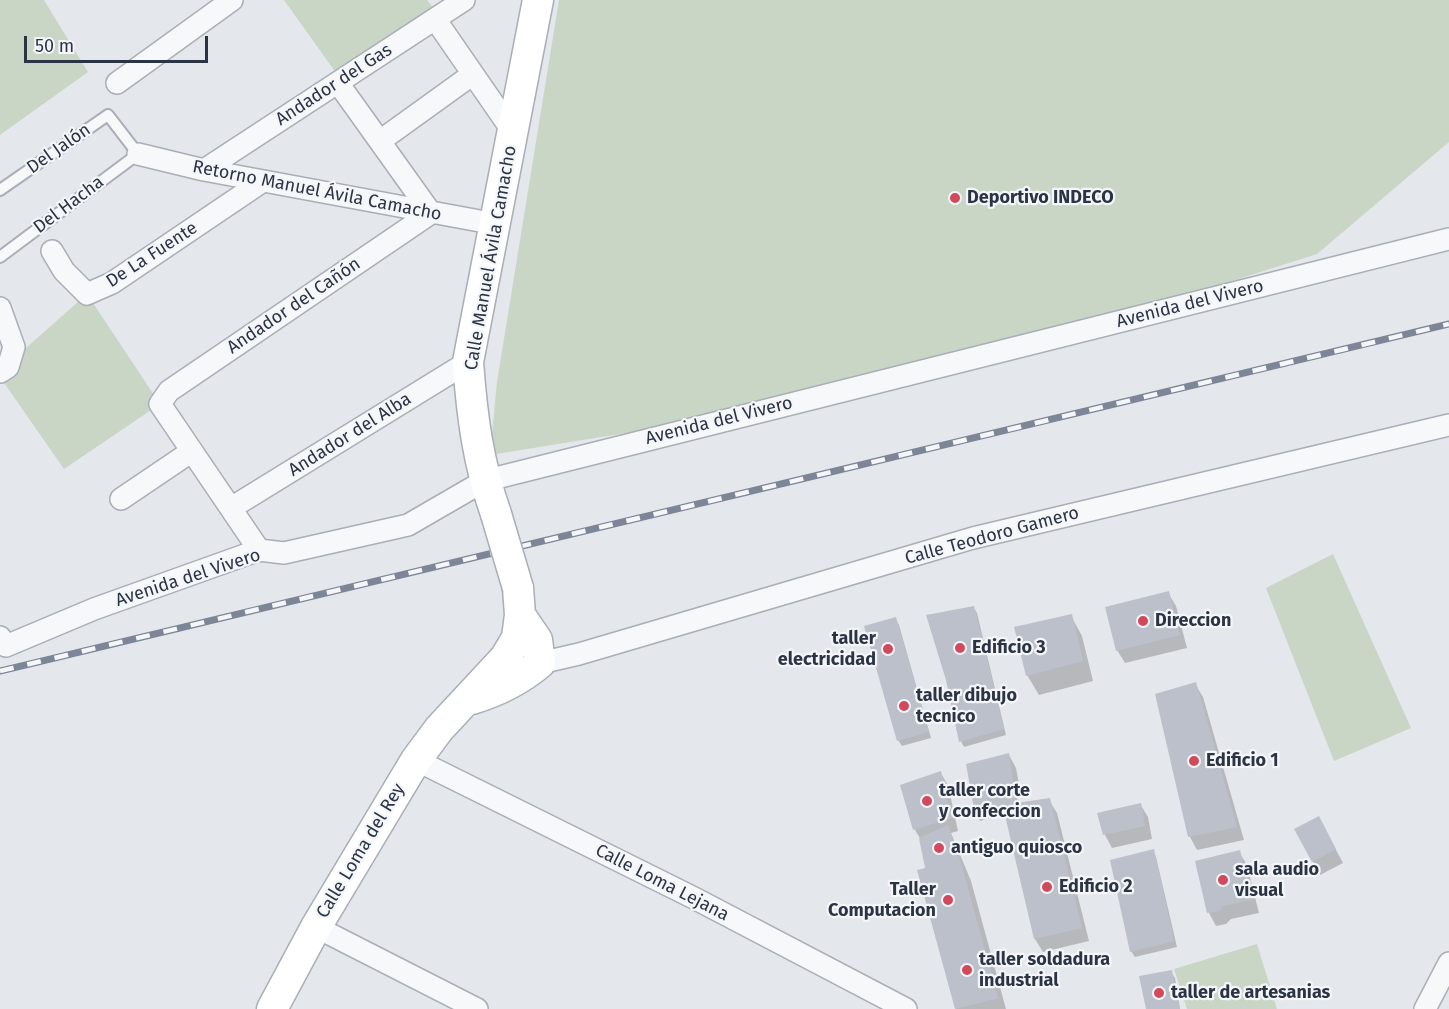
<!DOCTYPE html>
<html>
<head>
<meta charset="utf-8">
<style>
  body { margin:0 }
  #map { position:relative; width:1449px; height:1009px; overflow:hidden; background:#e4e7ec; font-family:"Fira Sans",sans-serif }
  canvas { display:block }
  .scale { position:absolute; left:24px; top:36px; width:184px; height:27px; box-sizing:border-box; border:3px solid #2b3445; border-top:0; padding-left:8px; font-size:18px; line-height:21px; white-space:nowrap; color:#2b3445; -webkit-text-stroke:4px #f4f6f9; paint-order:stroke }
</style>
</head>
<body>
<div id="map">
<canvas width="1449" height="1009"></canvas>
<div class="scale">50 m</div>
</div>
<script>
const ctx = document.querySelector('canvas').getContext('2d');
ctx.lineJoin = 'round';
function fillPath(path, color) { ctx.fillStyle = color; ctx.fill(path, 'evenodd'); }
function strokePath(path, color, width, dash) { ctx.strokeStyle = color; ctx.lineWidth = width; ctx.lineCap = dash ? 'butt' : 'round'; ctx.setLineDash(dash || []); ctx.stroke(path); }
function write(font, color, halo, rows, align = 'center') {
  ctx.font = font + ' "Fira Sans",sans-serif'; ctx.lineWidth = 4.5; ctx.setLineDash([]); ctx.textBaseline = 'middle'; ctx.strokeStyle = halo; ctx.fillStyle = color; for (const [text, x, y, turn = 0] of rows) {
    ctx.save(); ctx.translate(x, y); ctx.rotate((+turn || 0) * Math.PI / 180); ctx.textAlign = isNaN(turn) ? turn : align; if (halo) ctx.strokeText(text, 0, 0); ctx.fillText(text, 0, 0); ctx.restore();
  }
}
fillPath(new Path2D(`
  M0,0H44L88,72L0,135Z
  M284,0H427L434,9L339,77Z
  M559,0H1449V142L1317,254L1154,306L750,413L490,455L497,382Z
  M87,294L160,404L64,469L0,377V371Z
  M1333,554L1411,728L1334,761L1266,588Z
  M1257,944L1277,1009H1187L1174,969Z`), '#c9d6c5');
fillPath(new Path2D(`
  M1168,593L1176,606L1187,648L1125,663L1117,650Z
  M973,607L977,613L1006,735L964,747L961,741Z
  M1071,616L1082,636L1093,681L1039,695L1027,675Z
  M895,619L899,625L931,738L902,746L898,740Z
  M1195,684L1203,697L1244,840L1197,850L1190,837L1156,695Z
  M1009,755L1016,768L1020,789L1017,790L1018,804L1049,800L1057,813L1089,941L1043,952L1035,939L1006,813L980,821L977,815L968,765Z
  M940,772L948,785L958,831L951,833L971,881L1006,1009H956L921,840L915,830L902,786Z
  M1140,804L1148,817L1152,839L1112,848L1105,835L1099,814Z
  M1296,830L1326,831L1343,863L1320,875Z
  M1153,851L1156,857L1177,947L1135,957L1131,951Z
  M1239,852L1247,865L1259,913L1231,919L1226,924L1216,926L1209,913Z
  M1171,972L1175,978L1180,1009H1147Z`), '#0003');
fillPath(new Path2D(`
  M1169,591L1180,635L1116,651L1105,607Z
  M974,606L1004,729L959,742L946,680L926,615Z
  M1072,614L1083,661L1026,676L1014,627Z
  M896,617L929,732L897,741L864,626Z
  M1196,682L1237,827L1188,837L1155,694Z
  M1009,753L1016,803L1050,798L1082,928L1034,939L1003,807L975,815L966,764Z
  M941,771L952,818L913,830L900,785Z
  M1141,803L1145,826L1103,835L1097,813Z
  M1319,816L1336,849L1312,862L1294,829Z
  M948,825L960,859L998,998L955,1009L917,870L925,868L919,838Z
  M1154,849L1174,941L1130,952L1110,860Z
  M1240,850L1252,900L1223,906L1219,911L1207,913L1195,861Z
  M1172,970L1179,1009H1146L1139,976Z`), '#bbc0ca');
const lane = new Path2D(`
  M0,190L108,115L138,154L0,257`);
const street = new Path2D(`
  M435,19L513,132
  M117,83L232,0
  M380,141L473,74
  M138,154L204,170L496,224
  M204,170L464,0
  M52,251L64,271L87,294L112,283L263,181
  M0,308L14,347L8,367L0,372
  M121,499L192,451
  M231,508L468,362
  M259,550L160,404L169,391L431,213L338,83
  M0,637L6,646L94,609L259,550L284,553L408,525L484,481L1449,239
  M540,663L579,654L973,538L1449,425
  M416,760L694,898L906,1009
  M316,927L477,1009
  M1425,1009L1449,963`);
const secondary = new Path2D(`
  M496,514C478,463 472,416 468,362L538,0
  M472,699C498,691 520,680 540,663L537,640L520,615
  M272,1009L316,927L416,760L439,729L505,658L517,638L520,615L518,588`);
strokePath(lane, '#a9aeb7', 14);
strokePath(street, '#a9aeb7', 24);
strokePath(secondary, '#a9aeb7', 33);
strokePath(lane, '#f7f8fa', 10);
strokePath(street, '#f7f8fa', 21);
strokePath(secondary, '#fff', 30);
const rail = new Path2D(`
  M0,671L1449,324`);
strokePath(rail, '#7d8696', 7);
strokePath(rail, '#f4f6f9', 4.5, [14]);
const secondaryBridge = new Path2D(`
  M496,514L518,588`);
strokePath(secondaryBridge, '#a9aeb7', 33, []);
strokePath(secondaryBridge, '#fff', 30);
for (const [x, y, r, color] of [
  [955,198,6,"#d1495b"],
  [1143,621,6,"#d1495b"],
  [960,648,6,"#d1495b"],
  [888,649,6,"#d1495b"],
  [904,706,6,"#d1495b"],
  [1194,761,6,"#d1495b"],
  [927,801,6,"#d1495b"],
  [939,848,6,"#d1495b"],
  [1223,880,6,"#d1495b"],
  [1047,887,6,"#d1495b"],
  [948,900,6,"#d1495b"],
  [967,970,6,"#d1495b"],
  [1159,993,6,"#d1495b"]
]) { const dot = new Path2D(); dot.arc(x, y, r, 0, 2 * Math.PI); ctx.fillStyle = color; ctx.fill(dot); strokePath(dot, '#f4f6f9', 2); }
write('18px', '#2b3445', '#f4f6f9', [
  ["Andador del Gas",334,85,-33],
  ["Del Jalón",59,149,-35],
  ["Retorno Manuel Ávila Camacho",317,191,11],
  ["Del Hacha",69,205,-37],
  ["De La Fuente",152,255,-33],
  ["Calle Manuel Ávila Camacho",491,258,-80],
  ["Avenida del Vivero",1190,304,-14],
  ["Andador del Cañón",294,306,-34],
  ["Avenida del Vivero",719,421,-14],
  ["Andador del Alba",350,435,-32],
  ["Calle Teodoro Gamero",992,536,-15],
  ["Avenida del Vivero",188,578,-18],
  ["Calle Loma del Rey",361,851,-59],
  ["Calle Loma Lejana",662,883,27]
]);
write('bold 18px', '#2b3445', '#f4f6f9', [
  ["Deportivo INDECO",967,198],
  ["Direccion",1155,621],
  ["taller",876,639,"right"],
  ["electricidad",876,660,"right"],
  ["Edificio 3",972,648],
  ["taller dibujo",916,696],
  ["tecnico",916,717],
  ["Edificio 1",1206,761],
  ["taller corte",939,791],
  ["y confeccion",939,812],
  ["antiguo quiosco",951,848],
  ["sala audio",1235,870],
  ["visual",1235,891],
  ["Edificio 2",1059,887],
  ["Taller",936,890,"right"],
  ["Computacion",936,911,"right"],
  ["taller soldadura",979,960],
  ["industrial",979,981],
  ["taller de artesanias",1171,993]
], 'left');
</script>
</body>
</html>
